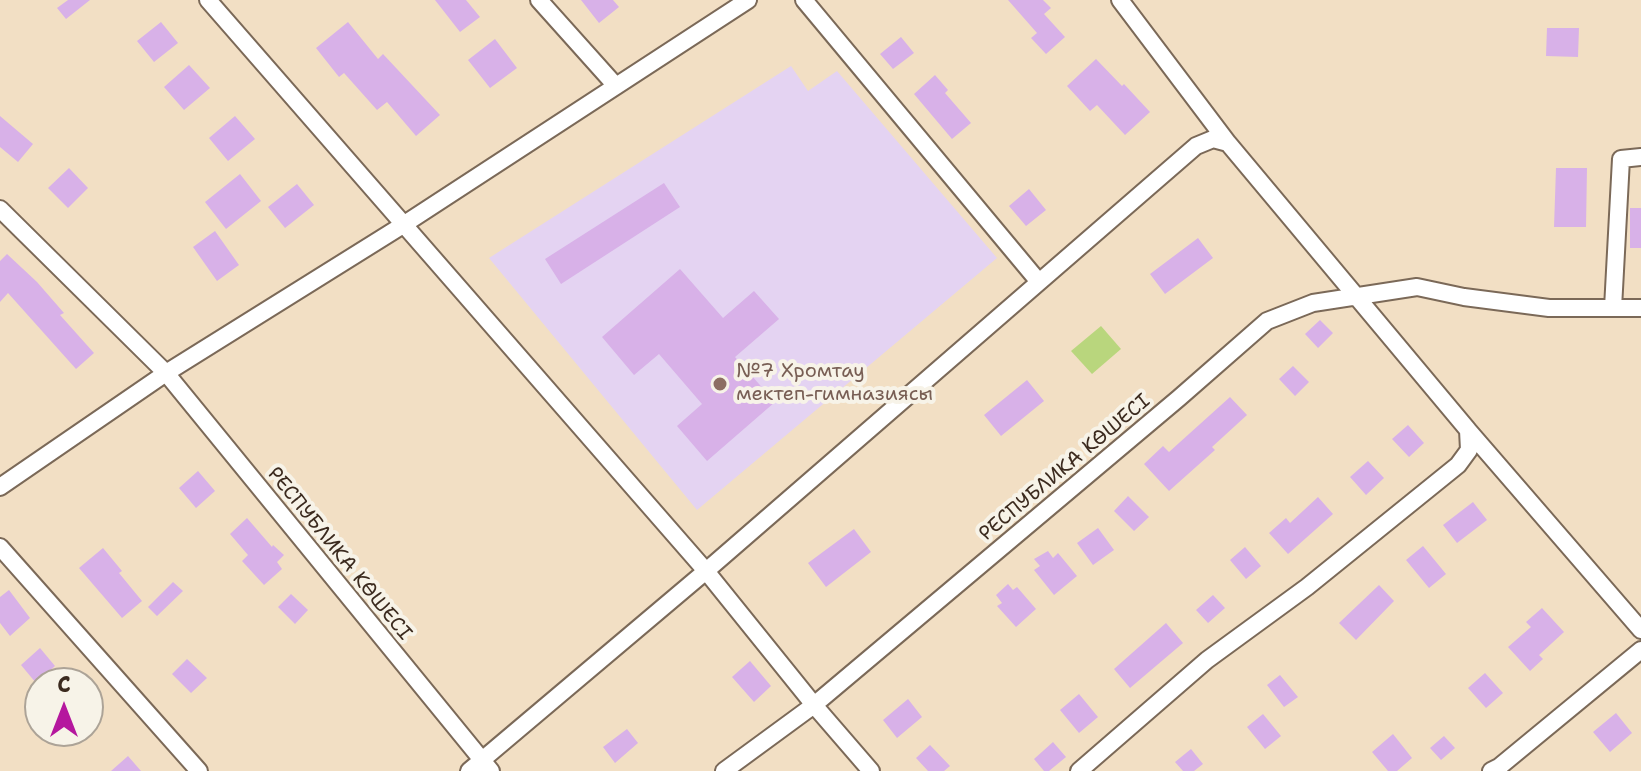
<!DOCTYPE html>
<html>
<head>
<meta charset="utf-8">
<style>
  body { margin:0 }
  #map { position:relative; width:1641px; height:771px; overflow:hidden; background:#f2dfc4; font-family:"Shantell Sans",sans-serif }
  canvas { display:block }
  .north { position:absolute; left:24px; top:667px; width:80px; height:80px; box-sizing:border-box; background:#f7f3e8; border:2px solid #aca397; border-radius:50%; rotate:0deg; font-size:22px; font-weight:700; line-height:32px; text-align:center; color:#3b2a1e }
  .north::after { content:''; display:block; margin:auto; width:28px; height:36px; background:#b5179e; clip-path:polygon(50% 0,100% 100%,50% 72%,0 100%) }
</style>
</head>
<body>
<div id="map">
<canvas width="1641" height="771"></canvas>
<div class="north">С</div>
</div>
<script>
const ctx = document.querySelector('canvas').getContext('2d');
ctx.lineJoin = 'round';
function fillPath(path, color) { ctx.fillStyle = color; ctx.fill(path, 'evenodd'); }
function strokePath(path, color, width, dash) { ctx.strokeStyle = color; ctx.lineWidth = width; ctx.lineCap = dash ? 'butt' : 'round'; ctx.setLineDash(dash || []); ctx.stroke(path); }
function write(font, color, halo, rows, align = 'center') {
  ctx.font = font + ' "Shantell Sans",sans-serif'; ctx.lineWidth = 8; ctx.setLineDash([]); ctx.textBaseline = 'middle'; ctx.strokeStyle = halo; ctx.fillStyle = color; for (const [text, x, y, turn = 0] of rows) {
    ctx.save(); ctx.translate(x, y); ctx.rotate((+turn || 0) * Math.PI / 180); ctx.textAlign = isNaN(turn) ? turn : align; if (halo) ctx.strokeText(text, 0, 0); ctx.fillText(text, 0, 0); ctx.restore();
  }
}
fillPath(new Path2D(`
  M791,66L808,91L837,71L997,258L697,510L489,258Z`), '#e4d3f2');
fillPath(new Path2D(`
  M1101,326L1121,349L1092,374L1071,351Z`), '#b9d67d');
fillPath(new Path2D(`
  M68,0H90L66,19L57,8Z
  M435,0H466L480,17L460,32Z
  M581,0H613L619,7L599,23Z
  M1008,0H1043L1051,8L1044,14L1065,37L1046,54L1031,38L1037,33Z
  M161,22L178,43L154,62L137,41Z
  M348,22L378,59L383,54L440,115L416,136L387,102L377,110L344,73L339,77L316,48Z
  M1547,28H1579L1578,57L1546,56Z
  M901,37L914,53L893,69L880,54Z
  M495,39L517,68L490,88L468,60Z
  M1096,59L1122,86L1124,84L1150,112L1125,135L1097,105L1090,111L1067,86Z
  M189,65L210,88L184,110L164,87Z
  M935,75L948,90L945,93L971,123L952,139L914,94Z
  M0,116L33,144L18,162L0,147Z
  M235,116L255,139L228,161L209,138Z
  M69,168L88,188L68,208L48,188Z
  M1556,168H1587L1586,227H1554Z
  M240,174L261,201L226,229L205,202Z
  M664,183L680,207L561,284L545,259Z
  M297,184L314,205L285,228L268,207Z
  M1029,189L1046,210L1026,226L1009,206Z
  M1630,208H1641V248H1630Z
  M215,231L239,265L217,281L193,247Z
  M1198,238L1213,258L1165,294L1150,274Z
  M7,254L37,282L64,313L60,315L94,353L76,369L8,293L0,302V261Z
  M680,269L723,318L754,291L779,319L735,357L775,402L707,461L677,426L702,404L659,354L634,375L602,337Z
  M1320,320L1333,333L1318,348L1305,334Z
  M1293,366L1309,382L1295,396L1279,379Z
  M1027,380L1044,401L1001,436L984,415Z
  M1230,397L1247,415L1212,447L1215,450L1169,491L1144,464L1163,446L1169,452Z
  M1408,425L1424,443L1409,457L1392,439Z
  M1368,461L1384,478L1366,495L1350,477Z
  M198,471L215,491L196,508L179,488Z
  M1128,496L1149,517L1134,531L1114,511Z
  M1318,497L1333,514L1288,554L1269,533L1286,518L1290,523Z
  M1473,502L1487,520L1457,543L1443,525Z
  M247,518L272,547L273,545L284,555L277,562L282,569L264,585L242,561L248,555L230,534Z
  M1098,528L1114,550L1093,565L1077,543Z
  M854,529L871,552L826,587L808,563Z
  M1423,546L1446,574L1429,588L1406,560Z
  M1245,547L1261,566L1246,579L1230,560Z
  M103,548L122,571L119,573L142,601L122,618L79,568Z
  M1048,551L1053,558L1058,553L1077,576L1054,595L1034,570L1040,566L1034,559Z
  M173,582L183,591L157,616L148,607Z
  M1008,584L1013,590L1017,587L1036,609L1016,627L997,606L1002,603L996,595Z
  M1379,585L1394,601L1356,640L1339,623Z
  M9,590L30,618L10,636L0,623V597Z
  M291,594L308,610L295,624L278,607Z
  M1213,595L1225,608L1208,623L1196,610Z
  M1542,608L1564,632L1539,655L1543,659L1530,671L1508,647L1531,627L1526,622Z
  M1166,623L1183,643L1130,688L1114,669Z
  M40,648L55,666L36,683L21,665Z
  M187,659L207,678L191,693L172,674Z
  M750,661L771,686L754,702L732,677Z
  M1485,673L1503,693L1486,708L1468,688Z
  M1280,675L1298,697L1284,707L1267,685Z
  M1079,694L1098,717L1079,733L1060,710Z
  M908,699L922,717L897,738L883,720Z
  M1616,713L1632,733L1610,752L1593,732Z
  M1263,714L1281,736L1265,749L1247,727Z
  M627,729L638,743L615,763L603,747Z
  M1393,734L1412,758L1397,771H1388L1372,752Z
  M1444,736L1455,748L1441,760L1430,748Z
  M1053,742L1066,757L1049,771H1044L1034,759Z
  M930,745L950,766L944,771H928L916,758Z
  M1191,749L1203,764L1194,771H1183L1175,762Z
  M128,756L141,771H111Z`), '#d8b1e8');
const minor = new Path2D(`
  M208,0L706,571L814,705L871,771
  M539,0L616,86
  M804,0L1039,282
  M1120,0L1228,143
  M0,209L166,373L491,771
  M1613,308L1621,159L1641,157
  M1468,430L1641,630
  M0,487L166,373L403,225L748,0
  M0,547L199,771
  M469,771L706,571L1196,146L1213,139L1228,143L1468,430L1469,450L1458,465L1307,587L1207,660L1079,771
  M724,771L814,705L1179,398L1267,321L1313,303L1417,287L1464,297L1549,308H1641
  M1491,771L1499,767L1641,650`);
strokePath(minor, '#7b6958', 20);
strokePath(minor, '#fff', 16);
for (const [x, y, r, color] of [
  [720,384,8,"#8d6e63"]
]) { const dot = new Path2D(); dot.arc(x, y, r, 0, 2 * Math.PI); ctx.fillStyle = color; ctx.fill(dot); strokePath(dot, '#f7f3e8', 3); }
write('20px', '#785e54', '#f7f3e8', [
  ["№7 Хромтау",736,372],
  ["мектеп-гимназиясы",736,395]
], 'left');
write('20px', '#3b2a1e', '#f7f3e8', [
  ["РЕСПУБЛИКА КӨШЕСІ",1065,468,-40],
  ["РЕСПУБЛИКА КӨШЕСІ",339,554,51]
]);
</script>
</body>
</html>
